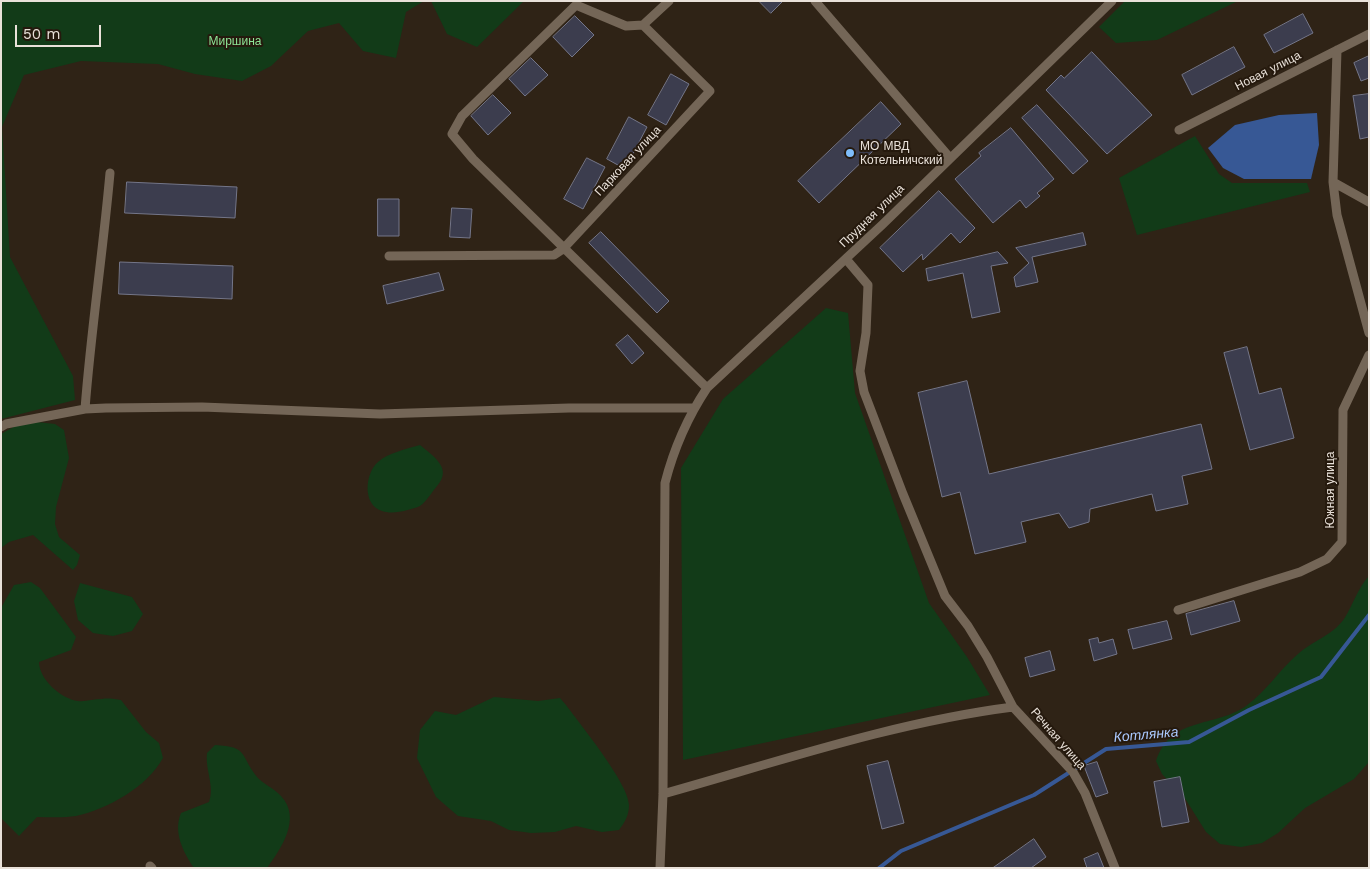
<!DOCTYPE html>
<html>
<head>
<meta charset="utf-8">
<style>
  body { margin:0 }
  #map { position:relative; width:1370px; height:869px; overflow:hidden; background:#2f2316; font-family:"Work Sans",sans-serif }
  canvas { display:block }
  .frame { position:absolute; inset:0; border:2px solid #e9e1d9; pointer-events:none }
  .scale { position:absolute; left:15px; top:25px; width:86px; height:22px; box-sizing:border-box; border:2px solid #e9e1d9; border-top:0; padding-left:6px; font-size:15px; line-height:18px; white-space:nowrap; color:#e9e1d9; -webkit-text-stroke:4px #25190d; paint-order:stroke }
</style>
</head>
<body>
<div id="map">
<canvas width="1370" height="869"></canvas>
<div class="frame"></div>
<div class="scale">50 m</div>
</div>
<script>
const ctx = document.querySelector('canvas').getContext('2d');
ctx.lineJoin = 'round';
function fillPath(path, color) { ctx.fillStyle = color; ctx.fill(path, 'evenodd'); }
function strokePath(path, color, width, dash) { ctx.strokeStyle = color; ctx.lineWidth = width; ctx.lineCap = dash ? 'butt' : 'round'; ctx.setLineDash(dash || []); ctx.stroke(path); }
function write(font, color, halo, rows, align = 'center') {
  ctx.font = font + ' "Work Sans",sans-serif'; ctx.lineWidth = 4; ctx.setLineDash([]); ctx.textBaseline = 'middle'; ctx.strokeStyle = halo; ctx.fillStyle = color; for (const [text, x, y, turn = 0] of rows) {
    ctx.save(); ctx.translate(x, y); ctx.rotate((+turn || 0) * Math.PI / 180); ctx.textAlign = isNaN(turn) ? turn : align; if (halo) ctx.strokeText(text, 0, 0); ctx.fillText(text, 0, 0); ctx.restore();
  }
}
fillPath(new Path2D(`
  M1,1H424L406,12L396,58L363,51L339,23L308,31L271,66L242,81L195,74L158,64L81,61L24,75L2,127L10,257L73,376L75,400L1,419Z
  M431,1H524L477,47L447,34Z
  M1125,1H1238L1157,40L1116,43L1099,27Z
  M1195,136L1219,174L1232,183H1307L1310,192L1137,235L1119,178Z
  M826,308L848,313L855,393L929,603L967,657L990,695L683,760L681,468L723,399Z
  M37,422L55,424L64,430L69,458L56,507L55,524L59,537L80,555L77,565L73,570L33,535L9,542L1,548V434L17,425Z
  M420,445C433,456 453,468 437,486C432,492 426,502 420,506C410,510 393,515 382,511C362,505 365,473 378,462C388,453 406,449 420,445Z
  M1369,576V762L1354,779L1305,808L1278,833L1262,843L1241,847L1220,844L1206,832L1186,800L1162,774L1156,761C1171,716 1214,728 1246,706C1266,692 1280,669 1298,654C1312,641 1332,636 1344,619C1353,605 1357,589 1369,576Z
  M31,582L40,588L76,637L71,650L39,662C39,679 61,699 78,701C85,702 94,699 102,699C108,698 115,699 121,700L146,732L159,743L163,758C147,787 108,809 76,816C63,818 50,817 37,817L19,836L1,818V608L14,585Z
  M80,583L132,597L143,614L132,631L113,636L93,633L78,620L74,601Z
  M494,697L538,701L560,698L566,705C580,724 629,784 629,805C629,815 625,822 619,830L602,832L576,826L555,832L531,833L509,830L491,821L458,816L436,797L417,758L420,730L435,711L456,715Z
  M215,745C249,747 239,754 257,777C263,784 274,788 281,796C302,818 281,849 267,868H194C183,852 173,832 181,813L209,802C215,786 205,770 207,753Z`), '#123b18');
fillPath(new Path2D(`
  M1317,113L1319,145L1311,179H1244L1223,168L1208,148L1235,125L1279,115Z`), '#375895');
strokePath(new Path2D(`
  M879,868L901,851L1034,795L1106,749L1189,742L1249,710L1321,677L1369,615`), '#375895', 4);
const building = new Path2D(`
  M759,1H783L771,13Z
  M1303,14L1313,33L1274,53L1264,35Z
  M575,16L594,35L572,57L553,37Z
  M1234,47L1245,67L1192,95L1182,75Z
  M1092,52L1152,115L1107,154L1046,90L1061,75L1064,78Z
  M1369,56V78L1361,81L1354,63Z
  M531,58L548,75L525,96L509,79Z
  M671,74L689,84L666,125L648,115Z
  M1369,94V137L1360,139L1353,96Z
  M493,95L511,113L488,135L471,116Z
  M881,102L901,124L819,203L798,181Z
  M1037,105L1088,161L1073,174L1022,118Z
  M629,117L647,127L625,169L607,159Z
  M1011,128L1054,179L1037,193L1040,196L1026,208L1020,200L993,223L955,179L981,156L979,153Z
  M587,158L605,167L583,209L564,199Z
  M127,182L237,187L235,218L125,213Z
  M939,191L975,228L960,243L951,233L923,260L922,254L903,272L880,248Z
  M378,199H399V236H378Z
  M452,208L472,209L470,238L450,237Z
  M601,232L669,301L657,313L589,243Z
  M1083,233L1086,245L1032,257L1038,282L1016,287L1014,277L1029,263L1016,248Z
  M998,252L1008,263L991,266L1000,312L972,318L963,273L928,281L926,269Z
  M120,262L233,266L232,299L119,294Z
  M439,273L444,290L387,304L383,286Z
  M628,335L644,353L632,364L616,345Z
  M1247,347L1259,394L1281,388L1294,438L1250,450L1224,353Z
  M967,381L989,474L1201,424L1212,469L1182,476L1188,504L1156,511L1152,494L1090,509L1089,522L1069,528L1059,513L1021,522L1026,542L975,554L960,492L942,497L918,393Z
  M1234,601L1240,621L1191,635L1186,614Z
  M1167,621L1172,639L1133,649L1128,630Z
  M1098,638L1099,643L1113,639L1117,654L1094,661L1089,640Z
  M1050,651L1055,670L1030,677L1025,658Z
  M888,761L904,823L882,829L867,766Z
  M1097,762L1108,793L1096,797L1084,766Z
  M1180,777L1189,822L1162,827L1154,782Z
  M1034,839L1046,857L1031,868H993Z
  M1098,853L1104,868H1087L1084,859Z`);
fillPath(building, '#3c3d4e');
strokePath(building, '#747689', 1);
strokePath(new Path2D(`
  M669,1L643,25L626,26L576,5L462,116L452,134L473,159L707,388
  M815,1L950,158
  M1337,50L1333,182L1369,202
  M1179,130L1369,34
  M1333,182L1337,215L1369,333
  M389,256L554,255L563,249L710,91L643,25
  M846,259L868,285L866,333L860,371L864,392L903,494L945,596L968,626L987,657L1013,707L1073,772L1085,793L1115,868
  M85,409C91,330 103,252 110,173
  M1,427L6,424L85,409L106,408L202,407L380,414L569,408H694
  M1178,610L1300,572L1327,559L1342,542L1343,410L1369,355
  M663,794C777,762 895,722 1013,707
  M150,866L152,868
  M660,868L663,794L665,483C674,448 687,418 707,388L883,224L1112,1`), '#746657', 9);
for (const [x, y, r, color] of [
  [850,153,5,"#7fbdfa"]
]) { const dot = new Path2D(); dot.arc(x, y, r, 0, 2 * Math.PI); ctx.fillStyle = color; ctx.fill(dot); strokePath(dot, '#25190d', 2); }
write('12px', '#8de496', '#25190d', [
  ["Миршина",235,41]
]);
write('12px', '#e9e1d9', '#25190d', [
  ["Новая улица",1268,71,-27],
  ["Парковая улица",628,161,-47],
  ["Прудная улица",872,216,-44],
  ["Южная улица",1330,490,-90],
  ["Речная улица",1058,739,49]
]);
write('12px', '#e9e1d9', '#25190d', [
  ["МО МВД",860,146],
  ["Котельничский",860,160]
], 'left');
write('italic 14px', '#aac8fd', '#25190d', [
  ["Котлянка",1146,735,-5]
]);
</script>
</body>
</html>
